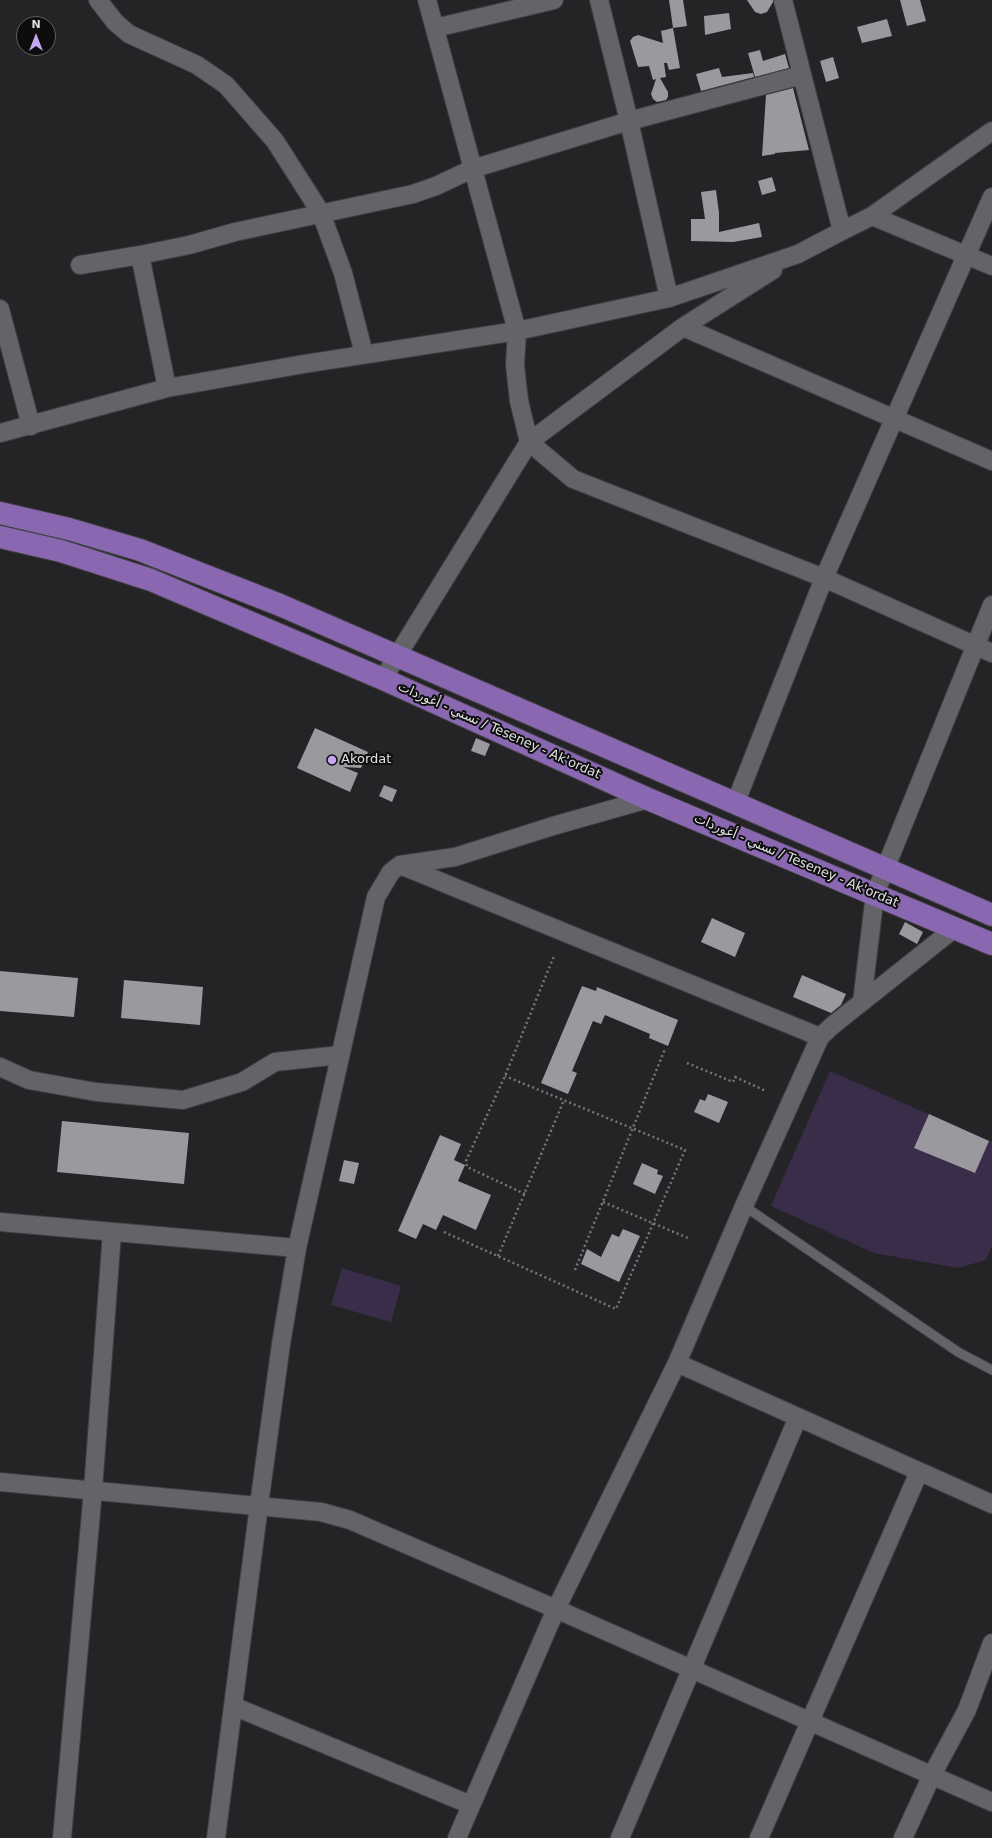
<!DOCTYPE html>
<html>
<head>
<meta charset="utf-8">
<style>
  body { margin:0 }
  #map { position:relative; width:992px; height:1838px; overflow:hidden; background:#242326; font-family:"DejaVu Sans",sans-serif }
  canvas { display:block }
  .north { position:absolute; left:16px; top:16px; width:40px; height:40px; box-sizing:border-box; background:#0d0d0e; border:1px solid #616162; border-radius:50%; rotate:0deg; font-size:11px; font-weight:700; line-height:16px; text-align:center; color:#e0dfe1 }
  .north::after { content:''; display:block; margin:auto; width:14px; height:18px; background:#c5a6f0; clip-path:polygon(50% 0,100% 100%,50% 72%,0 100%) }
</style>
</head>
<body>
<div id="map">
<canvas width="992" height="1838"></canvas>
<div class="north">N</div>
</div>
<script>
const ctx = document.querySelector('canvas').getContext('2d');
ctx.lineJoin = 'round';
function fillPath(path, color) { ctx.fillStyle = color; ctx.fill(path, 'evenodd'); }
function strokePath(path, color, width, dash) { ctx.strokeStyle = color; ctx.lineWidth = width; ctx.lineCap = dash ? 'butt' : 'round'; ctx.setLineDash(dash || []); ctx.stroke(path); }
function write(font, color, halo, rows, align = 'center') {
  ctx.font = font + ' "DejaVu Sans","Noto Naskh Arabic",sans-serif'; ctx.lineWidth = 4; ctx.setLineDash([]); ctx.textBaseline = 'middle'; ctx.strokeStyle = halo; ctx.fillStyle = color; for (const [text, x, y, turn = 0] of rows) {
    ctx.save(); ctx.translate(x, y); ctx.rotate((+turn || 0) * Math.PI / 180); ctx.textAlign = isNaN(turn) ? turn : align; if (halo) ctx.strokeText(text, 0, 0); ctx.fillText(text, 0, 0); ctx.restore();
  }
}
fillPath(new Path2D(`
  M830,1071L992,1142V1246L986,1260L958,1268L874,1253L771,1206Z
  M342,1268L401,1286L391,1322L331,1305Z`), '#392d49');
fillPath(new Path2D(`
  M669,0H683L687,26L673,28Z
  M747,0H773V2L767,12L761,14L755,12Z
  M900,0H920L926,21L907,26Z
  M729,13L731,29L705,35L704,16Z
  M887,19L892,36L862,43L857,27Z
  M673,28L680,68L669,70L667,63H664L666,77L660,78L668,92V97L666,100L657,102L653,99L651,94L656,79L653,80L649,66L638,67L630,41L633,37L638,35L663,43L661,31Z
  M760,50L763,61L785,54L789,68L755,77L748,53Z
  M833,57L839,78L826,82L820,61Z
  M719,68L722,77L753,73L754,77L701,91L696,74Z
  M793,88L809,150L775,153V154L762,156L766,95Z
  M772,177L776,191L762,195L758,181Z
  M716,190L719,213V232L759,223L762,237L733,242L691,241V219H705L701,192Z
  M315,728L368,752L361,768L343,767L358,773L350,792L297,768Z
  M476,738L490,744L485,756L471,751Z
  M384,785L397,790L392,802L379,796Z
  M712,918L745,933L735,957L701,942Z
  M905,922L923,932L917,944L899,934Z
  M0,971L78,978L74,1017L0,1011Z
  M802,975L846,994L841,1005L831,1013L793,997Z
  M124,980L203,987L200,1025L121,1018Z
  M582,986L596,991L597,987L678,1020L668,1046L649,1038L650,1034L605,1015L601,1024L593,1021L572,1071L577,1073L568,1094L541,1083Z
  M708,1094L728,1102L719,1123L694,1112L700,1099L705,1101Z
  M929,1114L989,1141L975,1173L914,1148Z
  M62,1121L189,1133L184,1184L57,1172Z
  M440,1135L461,1144L454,1160L465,1165L458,1181L491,1195L476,1230L443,1215L436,1230L423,1224L416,1239L398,1231Z
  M344,1160L359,1163L354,1184L339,1181Z
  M642,1163L658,1170L657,1174L663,1176L655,1194L633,1184Z
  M623,1229L640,1236L619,1282L581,1264L587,1249L601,1257L612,1234L619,1237Z`), '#9b999e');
const lane = new Path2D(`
  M744,1206L958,1352L992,1370`);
const street = new Path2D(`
  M98,0L115,22L129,34L197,65L226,85L275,141L321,213L343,273L364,354
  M427,0L517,331L515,365L519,401L529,442L573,479L824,578L992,653
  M599,0L629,121L669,298
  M783,0L842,231
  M435,28L554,0
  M872,216L992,266
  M140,255L167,388
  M80,265L140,255L189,245L235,232L413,194L436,186L472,169L629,121L802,75
  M0,309L31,426
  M683,327L992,461
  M0,433L167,388L304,364L517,331L669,298L798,254L842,231L872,216L992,131
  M383,679L529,442L683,327L773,270
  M735,804L824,578L992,197
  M400,865L820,1037
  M862,1002L875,894L992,605
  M0,1067L29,1080L96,1092L183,1100L242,1082L275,1062L340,1055
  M0,1222L297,1248
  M677,1363L992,1504
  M0,1482L321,1512L350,1520L556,1609L992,1802
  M233,1706L471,1805
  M62,1838L93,1490L112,1232
  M216,1838L259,1505L281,1344L297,1248L376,897L391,872L400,865L455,857L553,826L648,799
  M457,1838L556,1609L677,1363L744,1206L820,1037L833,1025L955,928
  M620,1838L798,1417
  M759,1838L919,1472
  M903,1838L932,1775L967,1710L992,1643`);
const primary = new Path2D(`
  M0,513L69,529L140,550L280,605L992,915
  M0,537L61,551L151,580L383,679L648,799L992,944`);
strokePath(lane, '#403f41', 11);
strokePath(street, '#403f41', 20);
strokePath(primary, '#403f41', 24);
strokePath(new Path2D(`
  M687,1063L733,1082L735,1077L766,1091
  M525,1194L467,1167L466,1161L505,1076L554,956
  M603,1202L688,1238
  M444,1232L616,1309L685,1150L505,1076
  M498,1256L564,1100
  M575,1270L665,1049`), '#777678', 2.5, [2, 3]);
strokePath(lane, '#646367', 9);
strokePath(street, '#646367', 18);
strokePath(primary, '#8968b1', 22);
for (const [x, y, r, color] of [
  [332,760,5,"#c5a6f0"]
]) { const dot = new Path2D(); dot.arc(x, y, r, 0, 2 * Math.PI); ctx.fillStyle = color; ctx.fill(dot); strokePath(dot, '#0d0d0e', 1.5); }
write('13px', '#e0dfe1', '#0d0d0e', [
  ["تسني - أغوردات / Teseney - Ak'ordat",499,731,24],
  ["تسني - أغوردات / Teseney - Ak'ordat",796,861,23]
]);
write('13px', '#e0dfe1', '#0d0d0e', [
  ["Akordat",341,760]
], 'left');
</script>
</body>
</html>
